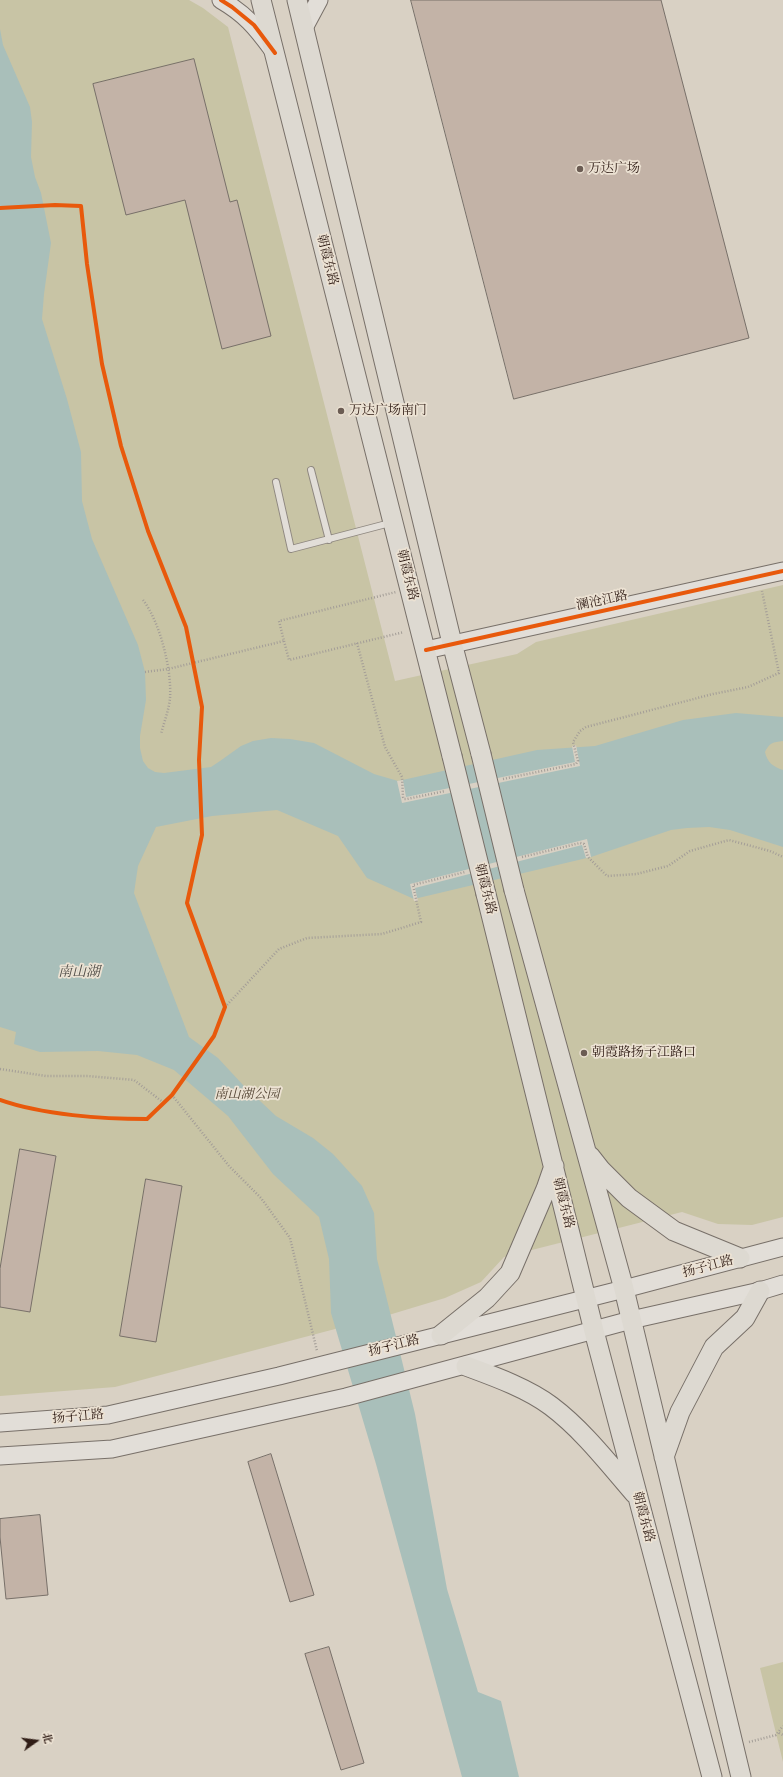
<!DOCTYPE html>
<html>
<head>
<meta charset="utf-8">
<style>
  body { margin:0 }
  #map { position:relative; width:783px; height:1777px; overflow:hidden; background:#d9d1c4; font-family:"Gentium Book Plus","Noto Serif SC",serif }
  canvas { display:block }
  .north { position:absolute; left:16px; top:1721px; width:40px; height:40px; -webkit-text-stroke:3px #ece2d3; paint-order:stroke; rotate:76deg; font-size:11px; font-weight:700; line-height:16px; text-align:center; color:#301d16 }
  .north::after { content:''; display:block; margin:auto; width:14px; height:18px; background:#301d16; clip-path:polygon(50% 0,100% 100%,50% 72%,0 100%) }
</style>
</head>
<body>
<div id="map">
<canvas width="783" height="1777"></canvas>
<div class="north">北</div>
</div>
<script>
const ctx = document.querySelector('canvas').getContext('2d');
ctx.lineJoin = 'round';
function fillPath(path, color) { ctx.fillStyle = color; ctx.fill(path, 'evenodd'); }
function strokePath(path, color, width, dash) { ctx.strokeStyle = color; ctx.lineWidth = width; ctx.lineCap = dash ? 'butt' : 'round'; ctx.setLineDash(dash || []); ctx.stroke(path); }
function write(font, color, halo, rows, align = 'center') {
  ctx.font = font + ' "Gentium Book Plus","Noto Serif SC",serif'; ctx.lineWidth = 3.5; ctx.setLineDash([]); ctx.textBaseline = 'middle'; ctx.strokeStyle = halo; ctx.fillStyle = color; for (const [text, x, y, turn = 0] of rows) {
    ctx.save(); ctx.translate(x, y); ctx.rotate((+turn || 0) * Math.PI / 180); ctx.textAlign = isNaN(turn) ? turn : align; if (halo) ctx.strokeText(text, 0, 0); ctx.fillText(text, 0, 0); ctx.restore();
  }
}
fillPath(new Path2D(`
  M0,0H189L203,8L228,27L395,681L517,654L536,642L783,585V1217L752,1225L718,1224L682,1212L504,1257L481,1282L445,1298L392,1314L115,1387L0,1396Z
  M783,1662V1762L760,1668Z`), '#c8c4a5');
fillPath(new Path2D(`
  M0,29L3,45L30,107L32,122L31,157L35,177L41,193L51,243L44,294L42,319L67,399L81,452L82,501L92,539L138,645L145,672L146,700L140,736V748L143,761L148,768L155,772L164,773L211,767L220,761L241,746L253,741L271,738L290,739L314,743L374,774L398,781L537,750L595,746L683,720L736,713L783,717V741C773,742 769,743 765,752C767,762 773,767 783,770V847L730,830L709,827L687,828L671,830L591,857L414,899L367,878L338,836L277,810L212,816L156,827L138,866L134,893L189,1037L218,1058L243,1085L276,1116L313,1138L333,1154L362,1186L374,1213L377,1259L415,1414L447,1589L478,1692L501,1701L519,1777H462L376,1464L331,1313L329,1259L319,1217L273,1174L228,1116L174,1070L137,1055L98,1051L40,1052L14,1044L16,1032L0,1027Z`), '#a9bfba');
fillPath(new Path2D(`
  M576,745L580,766L402,803L397,781L403,780L406,797L575,762L572,746Z
  M587,839L591,857L586,858L582,845L415,888L418,901H414L410,884Z`), '#d9d1c4');
const building = new Path2D(`
  M411,0H661L749,338L514,399Z
  M194,59L230,202L237,200L271,336L222,349L185,200L126,215L93,84Z
  M20,1149L56,1156L30,1312L0,1307V1269Z
  M146,1179L182,1186L156,1342L120,1336Z
  M271,1454L314,1595L290,1602L248,1462Z
  M40,1515L48,1595L6,1599L0,1537V1519Z
  M329,1647L364,1763L341,1770L305,1654Z`);
fillPath(building, '#c3b3a7');
strokePath(building, '#787069', 1);
const lane = new Path2D(`
  M311,470L329,540
  M276,482L291,549L390,523`);
const secondary = new Path2D(`
  M221,0C245,14 256,27 272,49
  M304,28L319,0
  M426,650L783,571
  M0,1423L108,1415L279,1376L624,1289L783,1247
  M0,1456L112,1449L346,1397L631,1320L760,1291L783,1284`);
const primary = new Path2D(`
  M261,0L452,756
  M297,0L452,643L481,754
  M514,890L624,1289L741,1777
  M486,894L594,1331L712,1777
  M590,1156L601,1170L629,1198L674,1231L740,1258
  M441,1335L487,1298L510,1273L546,1189L554,1166
  M466,1366C493,1376 527,1388 551,1406C583,1430 609,1464 635,1494
  M664,1457L680,1412L714,1347L745,1318L760,1291`);
strokePath(lane, '#8f8880', 8);
strokePath(secondary, '#787069', 19);
strokePath(primary, '#787069', 21);
strokePath(new Path2D(`
  M143,600C160,622 172,670 170,698C169,710 164,722 161,734
  M284,641L289,660L404,632
  M357,643L385,747L402,777L403,797L404,799H407L445,791
  M145,672L168,669L284,641L279,621L396,592
  M503,779L576,764L578,761L573,742L580,731L586,727L713,694L748,687L779,673L762,591
  M522,857L580,843L584,844L588,857L607,876L637,874L668,866L690,851L729,840L770,851L783,857
  M225,1007L279,949L307,938L382,934L421,922L413,885L465,872
  M0,1069L46,1076H88L134,1080L164,1103
  M172,1095L229,1166L261,1198L290,1238L317,1351
  M779,1733L783,1735
  M749,1742L776,1735L783,1726`), '#a39d97', 2.5, [1, 2]);
strokePath(lane, '#e2ded8', 6);
strokePath(secondary, '#e2ded8', 17);
strokePath(primary, '#ddd9d1', 19);
const primaryBridge = new Path2D(`
  M481,754L514,890
  M452,756L486,894`);
strokePath(primaryBridge, '#787069', 21, []);
strokePath(primaryBridge, '#ddd9d1', 19);
strokePath(new Path2D(`
  M221,0L232,7L254,25L275,53
  M0,208L55,205L81,206L87,264L102,364L121,446L148,531L186,627L202,707L199,760L202,835L187,903L225,1007L214,1036L172,1095L147,1119C103,1119 42,1115 0,1100
  M426,650L783,571`), '#e8590c', 4);
for (const [x, y, r, color] of [
  [580,169,4,"#6b5c53"],
  [341,411,4,"#6b5c53"],
  [584,1053,4,"#6b5c53"]
]) { const dot = new Path2D(); dot.arc(x, y, r, 0, 2 * Math.PI); ctx.fillStyle = color; ctx.fill(dot); strokePath(dot, '#ece2d3', 1.5); }
write('13px', '#301d16', '#ece2d3', [
  ["万达广场",588,169],
  ["万达广场南门",349,411],
  ["朝霞路扬子江路口",592,1053]
], 'left');
write('13px', '#301d16', '#ece2d3', [
  ["朝霞东路",327,260,76],
  ["朝霞东路",407,575,76],
  ["澜沧江路",602,601,-12],
  ["朝霞东路",485,889,76],
  ["朝霞东路",563,1203,76],
  ["扬子江路",708,1267,-15],
  ["扬子江路",394,1346,-14],
  ["扬子江路",78,1417,-5],
  ["朝霞东路",643,1517,75]
]);
write('italic 13px', '#534433', '#ece2d3', [
  ["南山湖公园",247,1095]
]);
write('italic 14px', '#4e4b46', '#ece2d3', [
  ["南山湖",79,972]
]);
</script>
</body>
</html>
